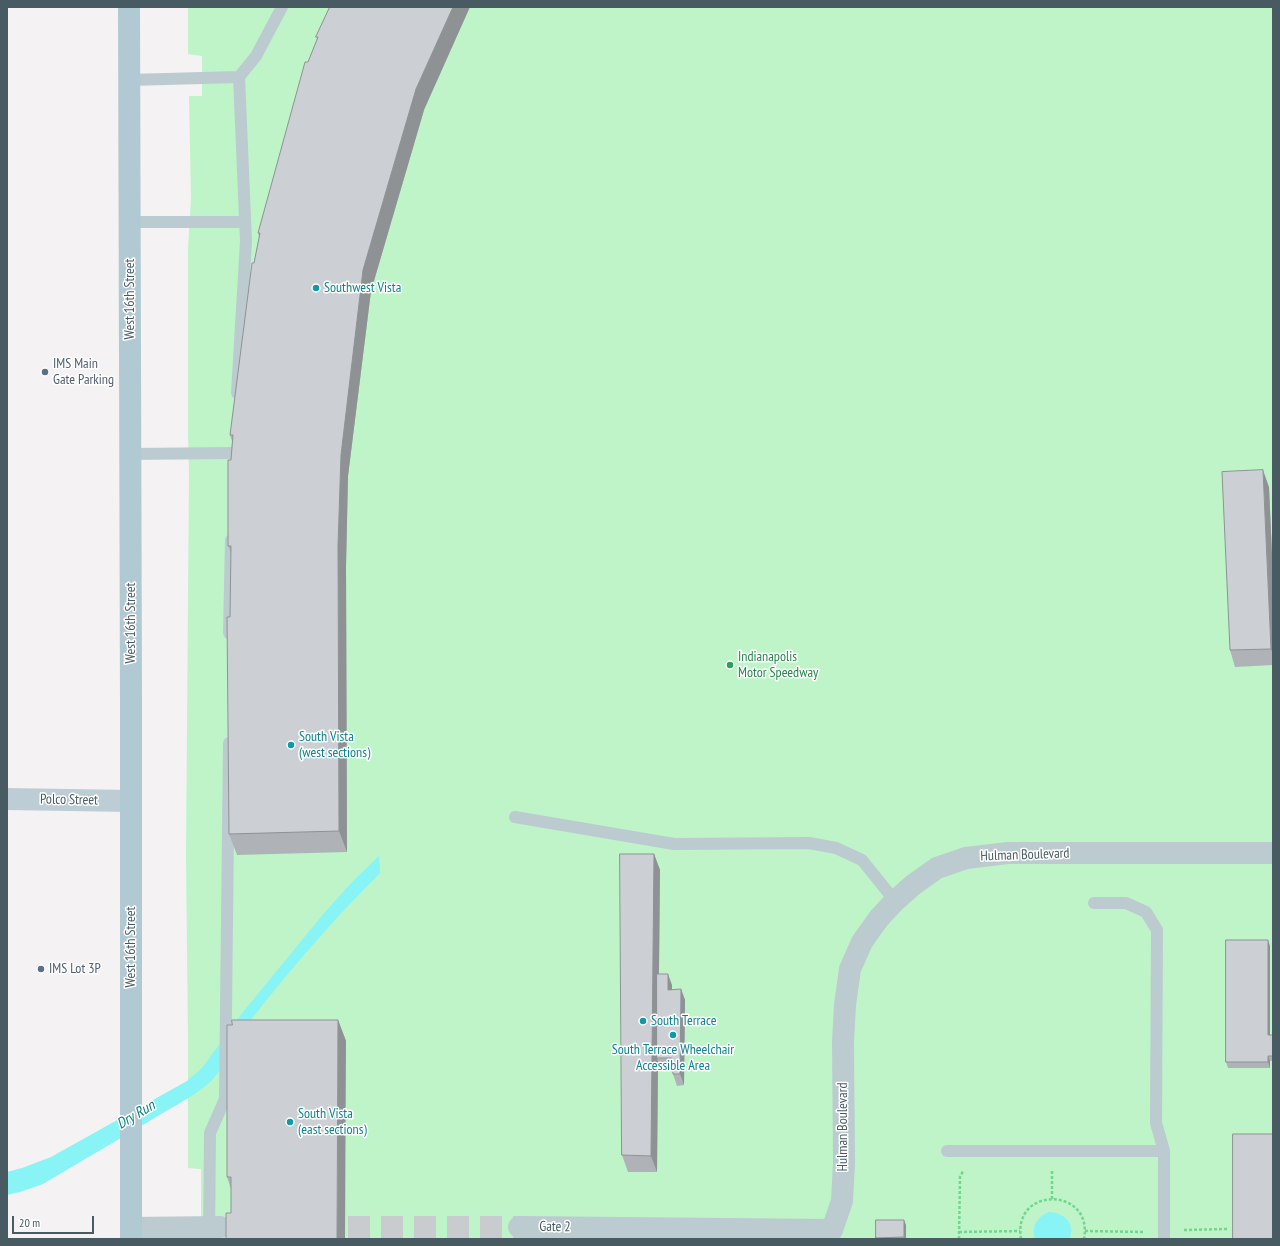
<!DOCTYPE html>
<html>
<head>
<meta charset="utf-8">
<style>
  body { margin:0 }
  #map { position:relative; width:1280px; height:1246px; overflow:hidden; background:#f4f2f3; font-family:"PT Sans Narrow",sans-serif }
  canvas { display:block }
  .frame { position:absolute; inset:0; border:8px solid #485b62; pointer-events:none }
  .scale { position:absolute; left:12px; top:1216px; width:82px; height:18px; box-sizing:border-box; border:2px solid #485b62; border-top:0; padding-left:5px; font-size:12px; line-height:14px; white-space:nowrap; color:#485b62; -webkit-text-stroke:3px #fff; paint-order:stroke }
</style>
</head>
<body>
<div id="map">
<canvas width="1280" height="1246"></canvas>
<div class="frame"></div>
<div class="scale">20 m</div>
</div>
<script>
const ctx = document.querySelector('canvas').getContext('2d');
ctx.lineJoin = 'round';
function fillPath(path, color) { ctx.fillStyle = color; ctx.fill(path, 'evenodd'); }
function strokePath(path, color, width, dash) { ctx.strokeStyle = color; ctx.lineWidth = width; ctx.lineCap = dash ? 'butt' : 'round'; ctx.setLineDash(dash || []); ctx.stroke(path); }
function write(font, color, halo, rows, align = 'center') {
  ctx.font = font + ' "PT Sans Narrow",sans-serif'; ctx.lineWidth = 3; ctx.setLineDash([]); ctx.textBaseline = 'middle'; ctx.strokeStyle = halo; ctx.fillStyle = color; for (const [text, x, y, turn = 0] of rows) {
    ctx.save(); ctx.translate(x, y); ctx.rotate((+turn || 0) * Math.PI / 180); ctx.textAlign = isNaN(turn) ? turn : align; if (halo) ctx.strokeText(text, 0, 0); ctx.fillText(text, 0, 0); ctx.restore();
  }
}
fillPath(new Path2D(`
  M188,7H1273V1239H201V1169L188,1168V1039L186,857L189,473L188,434V249L191,198L189,96H202V56L188,54Z`), '#bef4c8');
fillPath(new Path2D(`
  M379,856L380,873C332,921 288,972 246,1026C234,1042 227,1062 214,1078C206,1087 196,1093 185,1100L43,1184L20,1192L7,1195V1172L22,1168L51,1157L187,1081L202,1068L243,1012L325,912L353,881Z
  M1049,1212C1065,1213 1075,1223 1070,1239H1035C1031,1226 1037,1217 1049,1212Z`), '#88f4f5');
strokePath(new Path2D(`
  M315,1227H519`), '#c9cccf', 22, [22, 11]);
strokePath(new Path2D(`
  M1052,1199V1171
  M1184,1230L1227,1229
  M1085,1231L1145,1232
  M959,1232L1020,1231
  M959,1239L960,1177L963,1171
  M1021,1239C1012,1185 1094,1187 1084,1239`), '#73d690', 2.5, [3, 2]);
strokePath(new Path2D(`
  M129,80L239,77L256,56L282,7
  M130,222H245
  M237,393L246,241L239,77
  M130,454L233,453
  M229,633L231,540
  M515,817L674,844L809,843L836,848L862,860L895,901
  M1094,903H1126L1146,912L1157,930L1156,1123L1164,1151V1239
  M947,1151H1164
  M209,1239L210,1133L225,1099L229,743`), '#bccbd0', 12);
strokePath(new Path2D(`
  M519,1227L832,1230L842,1201L844,1163L843,1042L845,1005L850,969L862,942L879,918L895,901L913,885L937,868L966,858L1008,853H1273
  M131,1228L220,1227`), '#bccbd0', 22);
strokePath(new Path2D(`
  M7,799L131,801`), '#bdcdd5', 22);
strokePath(new Path2D(`
  M129,7L131,703V1239`), '#b0c9d3', 22);
fillPath(new Path2D(`
  M330,7L424,110L371,291L348,476L346,566L347,852L237,855L229,834L231,553L228,546L231,460L232,441L230,435L254,263L259,237L258,233L308,62L317,39L316,37Z
  M1269,487L1273,578V665L1235,667L1230,650Z
  M654,854L660,870L659,974L672,985V990L681,989L685,1000L684,1085L677,1086L673,1074L672,1069H661L658,1062L657,1172H628L622,1155Z
  M1270,946V1035H1273V1061H1270V1068H1228L1226,1062Z
  M338,1020L346,1041L231,1213V1189L227,1177Z
  M906,1225V1239H877L876,1238Z`), '#afb3b7');
fillPath(new Path2D(`
  M453,7H470L424,110L371,291L348,476L346,566L347,852L339,831L338,545L341,455L363,270L416,89Z
  M1263,470L1269,487L1273,578V655L1271,649Z
  M654,854L660,870L658,1058H657L658,1062L657,1172L651,1156Z
  M1268,940L1270,946V1041L1268,1035Z
  M668,974L672,985V1001L668,990Z
  M681,989L685,1000L684,1085L680,1074Z
  M338,1020L346,1041L345,1239H337Z
  M1268,1056L1270,1061V1068L1268,1062Z
  M904,1220L906,1225V1239H905L904,1237Z`), '#8f9295');
const building = new Path2D(`
  M330,7H453L416,89L363,270L341,455L338,545L339,831L229,834L227,617H230L231,546H228V460H231L233,435H230L252,263H254L260,233H258L305,62H308L318,37H316Z
  M1263,470L1271,649L1230,650L1222,472Z
  M620,854H654L651,1156L622,1155Z
  M1226,940H1268V1035H1273V1056H1268V1062H1226Z
  M657,974H668V990L681,989L680,1074H673L672,1058H657Z
  M232,1020H338L337,1239H226V1213H231V1177H227V1025H232Z
  M1233,1134H1273V1239H1233Z
  M876,1220H904V1237L876,1238Z`);
fillPath(building, '#ccd0d5');
strokePath(building, '#8f9295', 1);
for (const [x, y, r, color] of [
  [316,288,4,"#0f9aa8"],
  [45,372,4,"#5c6f8a"],
  [730,665,4,"#2e9e5b"],
  [291,745,4,"#0f9aa8"],
  [41,969,4,"#5c6f8a"],
  [643,1021,4,"#0f9aa8"],
  [673,1035,4,"#0f9aa8"],
  [290,1122,4,"#0f9aa8"]
]) { const dot = new Path2D(); dot.arc(x, y, r, 0, 2 * Math.PI); ctx.fillStyle = color; ctx.fill(dot); strokePath(dot, '#fff', 1.5); }
write('14px', '#0d838f', '#fff', [
  ["Southwest Vista",324,288],
  ["South Vista",299,737],
  ["(west sections)",299,753],
  ["South Terrace",651,1021],
  ["South Terrace Wheelchair",673,1050,"center"],
  ["Accessible Area",673,1066,"center"],
  ["South Vista",298,1114],
  ["(east sections)",298,1130]
], 'left');
write('14px', '#485b62', '#fff', [
  ["West 16th Street",130,299,-90],
  ["West 16th Street",131,623,-90],
  ["Polco Street",69,800,1],
  ["Hulman Boulevard",1025,855,-2],
  ["West 16th Street",131,947,-90],
  ["Hulman Boulevard",843,1127,-90],
  ["Gate 2",555,1227,1]
]);
write('14px', '#4e5e75', '#fff', [
  ["IMS Main",53,364],
  ["Gate Parking",53,380],
  ["IMS Lot 3P",49,969]
], 'left');
write('14px', '#27864d', '#fff', [
  ["Indianapolis",738,657],
  ["Motor Speedway",738,673]
], 'left');
write('italic 15px', '#068081', '#fff', [
  ["Dry Run",136,1115,-31]
]);
</script>
</body>
</html>
